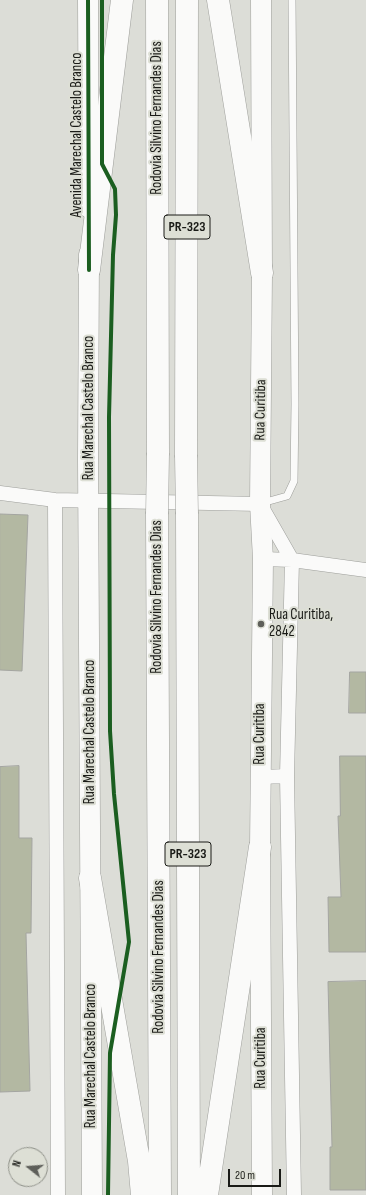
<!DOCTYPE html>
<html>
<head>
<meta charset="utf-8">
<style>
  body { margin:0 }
  #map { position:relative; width:366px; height:1195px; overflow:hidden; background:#dcddd7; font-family:"Sofia Sans Condensed",sans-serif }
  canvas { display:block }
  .north { position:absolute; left:8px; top:1147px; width:40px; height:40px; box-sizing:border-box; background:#dddfd5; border:1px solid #8f9189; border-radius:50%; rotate:287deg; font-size:11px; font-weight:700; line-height:16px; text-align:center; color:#1a1b17 }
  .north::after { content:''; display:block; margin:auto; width:14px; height:18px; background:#5e5f5a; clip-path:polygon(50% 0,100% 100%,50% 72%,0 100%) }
  .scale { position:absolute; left:228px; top:1169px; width:53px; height:18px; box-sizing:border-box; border:2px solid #1a1b17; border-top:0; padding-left:5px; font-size:12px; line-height:14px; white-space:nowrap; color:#1a1b17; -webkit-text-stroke:3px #dddfd5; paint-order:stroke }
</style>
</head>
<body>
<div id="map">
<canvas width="366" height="1195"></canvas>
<div class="north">N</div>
<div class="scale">20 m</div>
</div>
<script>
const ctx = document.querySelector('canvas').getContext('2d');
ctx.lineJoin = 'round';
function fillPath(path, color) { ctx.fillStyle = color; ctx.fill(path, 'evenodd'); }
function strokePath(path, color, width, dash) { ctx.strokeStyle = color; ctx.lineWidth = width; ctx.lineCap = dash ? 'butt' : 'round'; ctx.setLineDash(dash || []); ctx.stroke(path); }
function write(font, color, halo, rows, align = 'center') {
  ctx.font = font + ' "Sofia Sans Condensed",sans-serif'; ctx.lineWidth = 4; ctx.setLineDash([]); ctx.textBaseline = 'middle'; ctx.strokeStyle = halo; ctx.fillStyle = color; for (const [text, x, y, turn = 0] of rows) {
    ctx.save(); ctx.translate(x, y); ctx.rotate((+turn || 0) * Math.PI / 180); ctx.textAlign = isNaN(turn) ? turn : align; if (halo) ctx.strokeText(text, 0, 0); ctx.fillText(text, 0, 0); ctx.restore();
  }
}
const building = new Path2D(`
  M0,514L28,515L22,671L0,670Z
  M350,672H366V713H349Z
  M340,756H366V952H329L328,897H341L338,816H340Z
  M19,766V838H32L31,933H26L30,1091L0,1092V767Z
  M366,981V1190H330V1147H332L328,982Z`);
fillPath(building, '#b3b8a2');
strokePath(building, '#a4a5a1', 1);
const lane = new Path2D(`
  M262,503L287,496L294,481L295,404L292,0`);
const street = new Path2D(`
  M0,493L55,500L260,504L292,560L287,776L294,1195
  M55,500L58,1195
  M263,559L292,560L366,570
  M260,777L287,776`);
const secondary = new Path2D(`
  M88,0L89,208
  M261,0L262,273L260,504L263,559L260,847L262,1195
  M89,254L88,459L92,1195`);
const highway = new Path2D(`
  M157,0L158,453
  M218,0L262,273
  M89,270L122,0
  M186,455L187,0
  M157,514L160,1195
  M187,514L189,1195
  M90,878L139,1161L142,1195
  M207,1195L260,847`);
strokePath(lane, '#9d9e9a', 8);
strokePath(street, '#9d9e9a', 15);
strokePath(secondary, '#9d9e9a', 21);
strokePath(highway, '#9d9e9a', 23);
strokePath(lane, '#fafaf9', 7);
strokePath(street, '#fafaf9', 14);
strokePath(secondary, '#fafaf9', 20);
strokePath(highway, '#fafaf9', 22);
const highwayBridge = new Path2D(`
  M186,455L187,514
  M157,514L158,453`);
strokePath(highwayBridge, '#9d9e9a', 23, []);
strokePath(highwayBridge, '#fafaf9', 22);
strokePath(new Path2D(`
  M88,0L89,270
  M102,0V164L115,189L116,215L113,255L109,417L110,731L114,794L129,942L110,1053L108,1195`), '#1b5e20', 4);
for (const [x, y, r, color] of [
  [261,624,4,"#5e5f5a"]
]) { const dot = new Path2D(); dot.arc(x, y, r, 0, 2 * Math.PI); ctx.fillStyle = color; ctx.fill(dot); strokePath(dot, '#dddfd5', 1.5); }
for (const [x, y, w] of [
  [187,227,46],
  [188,854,46]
]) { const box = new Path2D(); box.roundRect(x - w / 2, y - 12, w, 24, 3); ctx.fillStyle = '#dddfd5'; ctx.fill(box); strokePath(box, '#1a1b17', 1); }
write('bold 14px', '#1a1b17', null, [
  ["PR-323",187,227],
  ["PR-323",188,854]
]);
write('15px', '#1a1b17', '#dddfd5', [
  ["Rodovia Silvino Fernandes Dias",157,118,-90],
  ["Avenida Marechal Castelo Branco",77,135,-90],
  ["Rua Marechal Castelo Branco",89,408,-90],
  ["Rua Curitiba",261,410,-89],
  ["Rodovia Silvino Fernandes Dias",157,597,-90],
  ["Rua Marechal Castelo Branco",90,732,-90],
  ["Rua Curitiba",260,734,-90],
  ["Rodovia Silvino Fernandes Dias",159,957,-90],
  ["Rua Marechal Castelo Branco",91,1056,-90],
  ["Rua Curitiba",261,1058,-90]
]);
write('15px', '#1a1b17', '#dddfd5', [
  ["Rua Curitiba,",269,615],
  ["2842",269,632]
], 'left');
</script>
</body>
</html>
